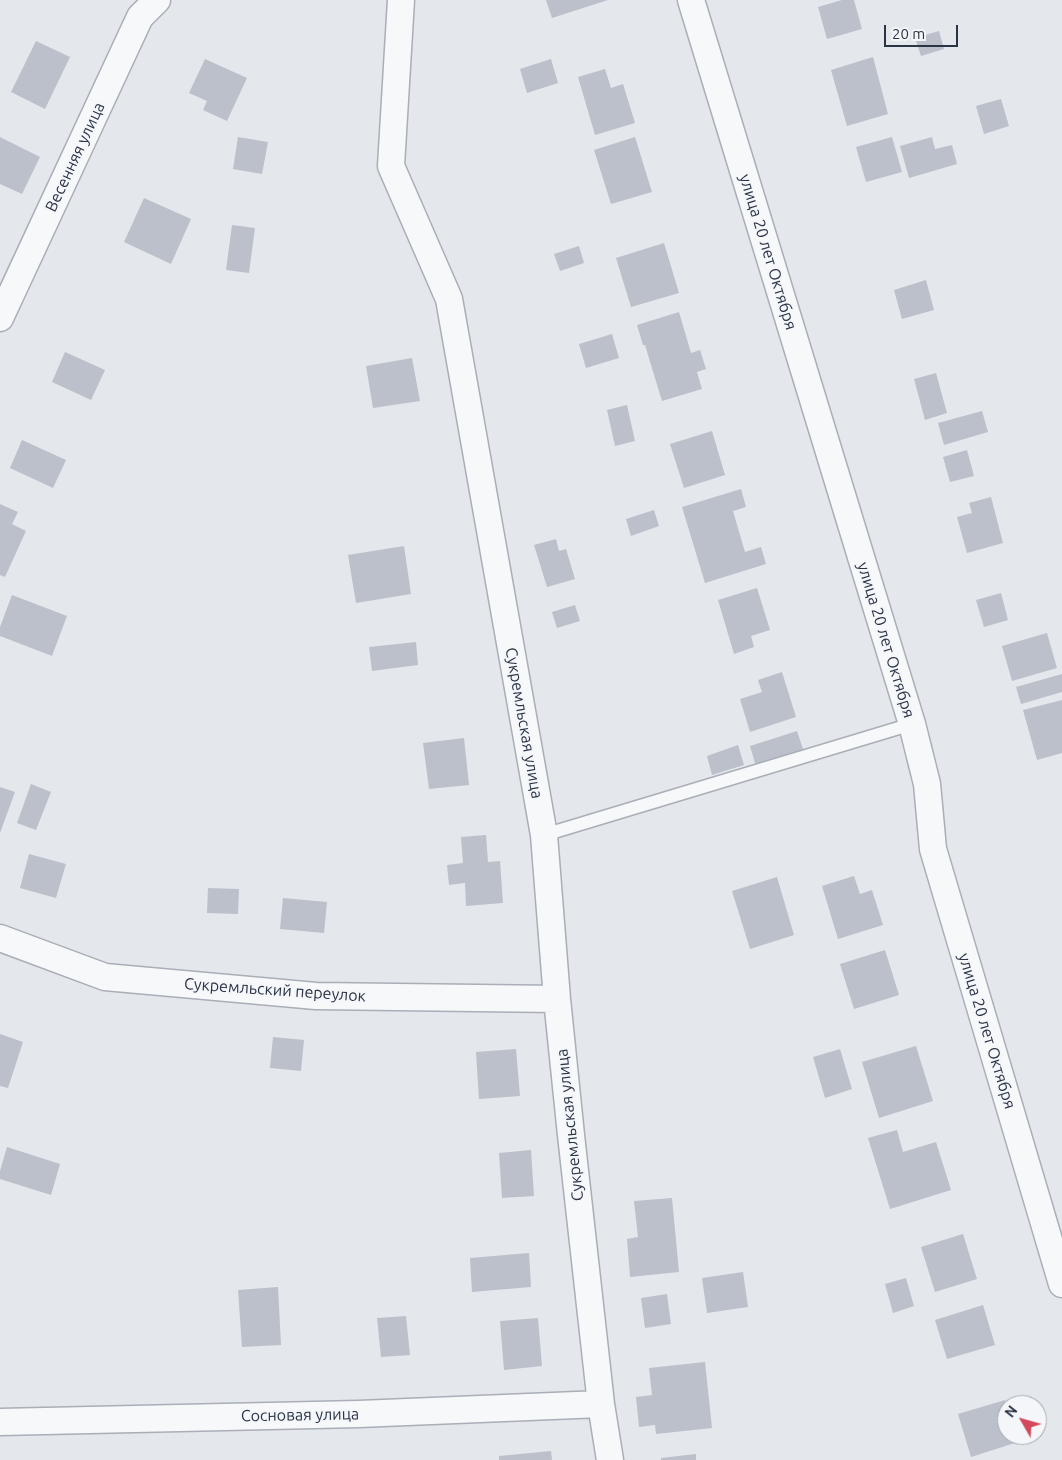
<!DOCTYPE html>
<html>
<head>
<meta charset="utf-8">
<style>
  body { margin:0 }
  #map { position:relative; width:1062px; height:1460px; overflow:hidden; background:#e4e7ec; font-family:Ubuntu,sans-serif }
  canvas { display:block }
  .north { position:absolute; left:997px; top:1395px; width:50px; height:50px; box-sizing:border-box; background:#f4f6f9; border:1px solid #a4a8b1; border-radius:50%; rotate:308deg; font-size:14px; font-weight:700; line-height:20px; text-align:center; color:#2b3445 }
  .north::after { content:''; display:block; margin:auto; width:18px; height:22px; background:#d1495b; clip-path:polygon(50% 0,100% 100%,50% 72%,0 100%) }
  .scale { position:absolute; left:884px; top:25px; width:74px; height:22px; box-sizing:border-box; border:2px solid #2b3445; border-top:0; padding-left:6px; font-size:15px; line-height:18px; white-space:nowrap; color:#2b3445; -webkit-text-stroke:4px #f4f6f9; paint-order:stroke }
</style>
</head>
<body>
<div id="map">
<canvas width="1062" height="1460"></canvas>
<div class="north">N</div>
<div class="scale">20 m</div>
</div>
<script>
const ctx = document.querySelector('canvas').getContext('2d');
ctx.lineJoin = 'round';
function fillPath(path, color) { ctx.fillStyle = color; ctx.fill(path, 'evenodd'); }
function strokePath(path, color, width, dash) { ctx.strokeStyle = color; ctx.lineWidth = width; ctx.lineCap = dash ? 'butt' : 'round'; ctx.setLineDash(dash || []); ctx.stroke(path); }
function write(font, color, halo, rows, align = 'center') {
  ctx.font = font + ' Ubuntu,sans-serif'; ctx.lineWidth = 4; ctx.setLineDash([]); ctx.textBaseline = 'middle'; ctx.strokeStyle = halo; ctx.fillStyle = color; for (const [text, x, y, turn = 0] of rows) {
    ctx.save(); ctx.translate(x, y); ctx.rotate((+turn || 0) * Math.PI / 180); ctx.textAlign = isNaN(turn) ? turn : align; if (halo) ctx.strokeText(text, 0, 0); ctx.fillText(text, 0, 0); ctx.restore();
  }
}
fillPath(new Path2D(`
  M546,0H608L552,18Z
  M842,0H854L862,29L827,39L818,7Z
  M939,31L944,49L921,56L915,38Z
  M36,41L70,57L45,109L11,92Z
  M873,57L888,114L847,126L831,70Z
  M205,59L247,78L227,121L203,110L207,101L189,93Z
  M551,59L558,83L527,93L520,69Z
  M605,69L611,88L623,84L635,123L595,135L578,77Z
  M1001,99L1009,126L984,134L976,106Z
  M0,137L40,157L22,194L0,184Z
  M238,137L268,142L262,174L233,169Z
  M635,137L652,192L611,204L594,150Z
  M892,137L902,172L866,182L856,147Z
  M932,137L935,149L952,145L957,164L909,178L900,146Z
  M144,198L191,219L171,264L124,242Z
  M232,225L255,228L249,273L226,270Z
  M664,243L679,293L631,307L616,258Z
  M579,246L584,263L560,271L554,254Z
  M926,280L934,310L902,319L894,290Z
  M679,312L691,353L700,350L706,369L697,372L702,389L662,401L645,345H643L637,325Z
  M612,334L619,358L586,368L579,344Z
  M65,352L105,370L91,400L52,382Z
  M412,358L420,401L373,408L366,366Z
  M936,373L947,413L925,420L914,379Z
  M627,405L635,441L615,446L607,410Z
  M982,411L988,432L944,445L938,423Z
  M712,431L725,475L684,488L670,444Z
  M22,440L66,460L53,488L10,468Z
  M967,450L974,476L950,482L943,457Z
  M741,489L746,507L733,511L745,552L761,547L766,564L705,583L682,507Z
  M991,497L1003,543L967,553L957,517L972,513L969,503Z
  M0,504L18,512L12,524L26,531L5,577L0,575Z
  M654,510L659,526L631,536L626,519Z
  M556,539L559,551L566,549L575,579L547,587L534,545Z
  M404,546L411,594L356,603L348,555Z
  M757,588L770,630L751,636L754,647L734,654L718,600Z
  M1001,593L1008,620L984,627L976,600Z
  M12,595L67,616L52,656L0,636V627Z
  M575,605L580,621L557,628L552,612Z
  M1047,633L1057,668L1012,681L1002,646Z
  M416,642L418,665L372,671L369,647Z
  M782,672L796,717L750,732L740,699L762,692L758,680Z
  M1062,674V692L1021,704L1016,687Z
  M1062,700V753L1037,760L1023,710Z
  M797,731L805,755L757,770L750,746Z
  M464,738L469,785L429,789L423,743Z
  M738,745L744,765L712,775L707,756Z
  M31,784L51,792L36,830L17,823Z
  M0,787L15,792L0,833Z
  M486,835L488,862L500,861L503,903L466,906L465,883L449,885L447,865L463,863L461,837Z
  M29,854L66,864L56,898L20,888Z
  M854,876L860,894L872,890L883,925L838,939L822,886Z
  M777,877L794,935L750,949L732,891Z
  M208,888L239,889L238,914L207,913Z
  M283,898L327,902L324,933L280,929Z
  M885,950L899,995L854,1009L840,964Z
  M0,1034L23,1042L8,1088L0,1086Z
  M273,1037L304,1040L301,1071L270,1068Z
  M916,1046L933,1101L879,1118L862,1062Z
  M516,1049L520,1096L479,1099L476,1052Z
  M840,1049L852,1089L825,1098L813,1057Z
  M897,1130L903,1152L936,1142L951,1190L890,1209L868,1138Z
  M7,1147L60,1164L51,1195L0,1179V1171Z
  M531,1150L534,1196L502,1198L499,1153Z
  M672,1198L679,1272L630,1277L627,1239L638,1237L634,1201Z
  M963,1234L977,1279L935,1292L921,1247Z
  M529,1253L531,1287L472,1292L470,1258Z
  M743,1272L748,1307L707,1313L702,1278Z
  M906,1278L914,1306L893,1313L885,1284Z
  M278,1287L281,1345L242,1347L238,1290Z
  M667,1294L671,1324L645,1328L641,1298Z
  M983,1305L995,1345L947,1359L935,1320Z
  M406,1316L410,1355L381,1357L377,1318Z
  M538,1318L542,1366L504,1370L500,1321Z
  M705,1362L712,1428L656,1434L655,1425L639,1427L636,1397L652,1395L649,1368Z
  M1005,1400L1007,1407V1435H1016L1018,1442L971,1457L958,1414Z
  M551,1451L552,1460H499V1456Z
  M696,1454V1460H661V1458Z`), '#bbc0ca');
const lane = new Path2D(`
  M544,835L912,724`);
const street = new Path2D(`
  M401,0L391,166L449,299L544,835L557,999L571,1135L601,1404L610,1460
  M691,0L912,724L927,784L933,849L1062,1284
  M0,318L140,17L157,0
  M0,938L105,977L316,996L557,999
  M0,1422L359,1414L601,1404`);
strokePath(lane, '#a9aeb7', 15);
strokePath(street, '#a9aeb7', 29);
strokePath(lane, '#f7f8fa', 12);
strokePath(street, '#f7f8fa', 26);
write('16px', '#2b3445', '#f4f6f9', [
  ["Весенняя улица",75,157,-65],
  ["улица 20 лет Октября",768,252,73],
  ["улица 20 лет Октября",886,640,73],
  ["Сукремльская улица",524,723,80],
  ["Сукремльский переулок",275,990,4],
  ["улица 20 лет Октября",987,1031,73],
  ["Сукремльская улица",570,1125,-96],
  ["Сосновая улица",300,1415,-1]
]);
</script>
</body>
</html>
